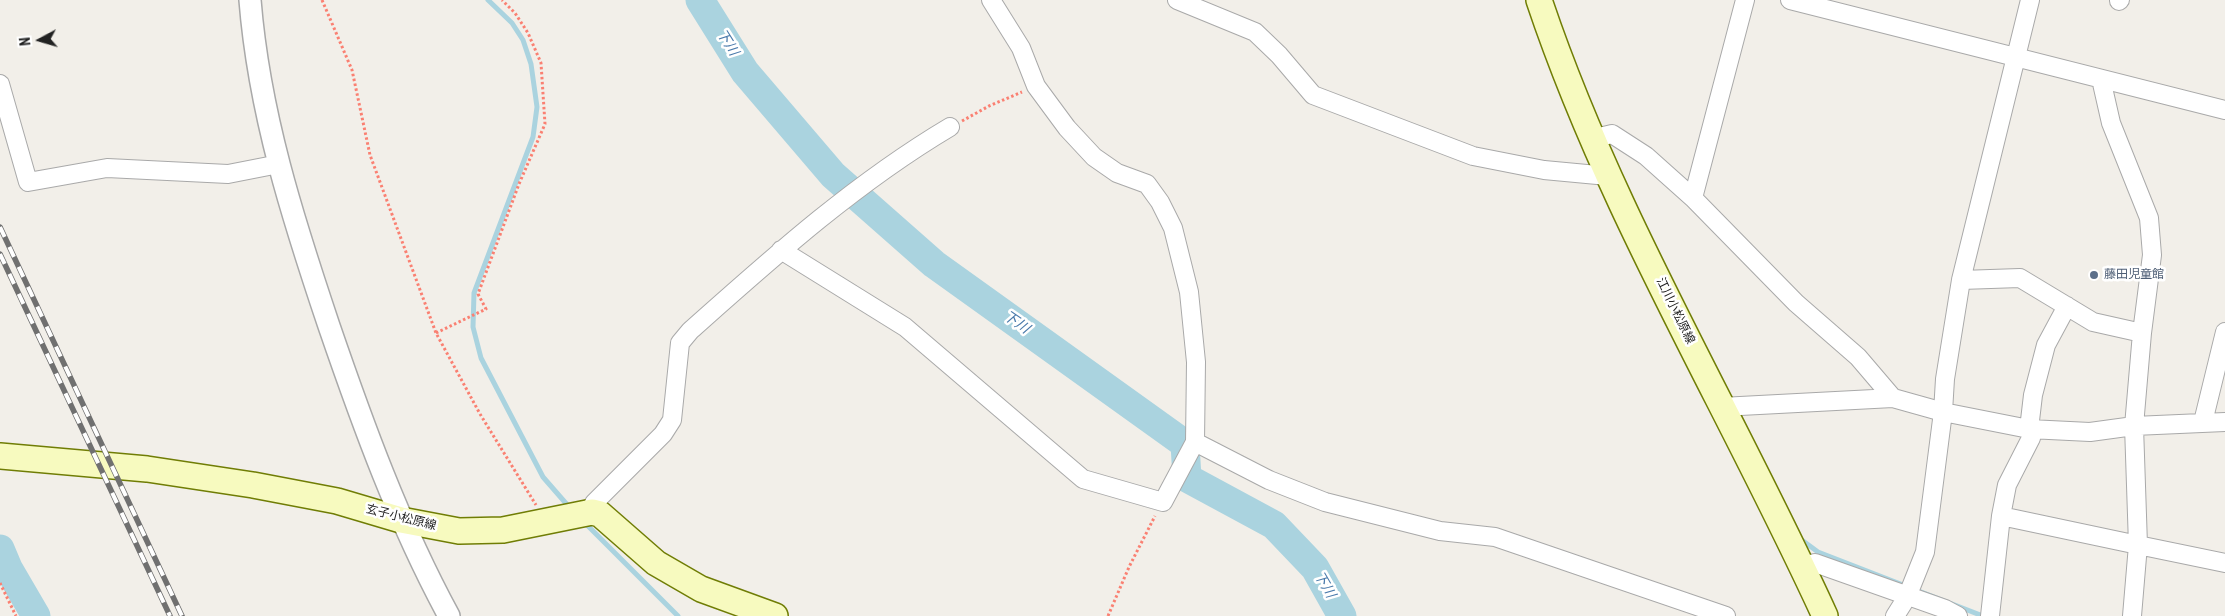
<!DOCTYPE html>
<html>
<head>
<meta charset="utf-8">
<style>
  body { margin:0 }
  #map { position:relative; width:2225px; height:616px; overflow:hidden; background:#f2efe9; font-family:"Roboto Condensed",sans-serif }
  canvas { display:block }
  .north { position:absolute; left:15px; top:15px; width:50px; height:50px; -webkit-text-stroke:4px #fff; paint-order:stroke; rotate:264deg; font-size:14px; font-weight:700; line-height:20px; text-align:center; color:#222 }
  .north::after { content:''; display:block; margin:auto; width:18px; height:22px; background:#222; clip-path:polygon(50% 0,100% 100%,50% 72%,0 100%) }
</style>
</head>
<body>
<div id="map">
<canvas width="2225" height="616"></canvas>
<div class="north">N</div>
</div>
<script>
const ctx = document.querySelector('canvas').getContext('2d');
ctx.lineJoin = 'round';
function strokePath(path, color, width, dash) { ctx.strokeStyle = color; ctx.lineWidth = width; ctx.lineCap = dash ? 'butt' : 'round'; ctx.setLineDash(dash || []); ctx.stroke(path); }
function write(font, color, halo, rows, align = 'center') {
  ctx.font = font + ' "Roboto Condensed","Noto Sans JP",sans-serif'; ctx.lineWidth = 5; ctx.setLineDash([]); ctx.textBaseline = 'middle'; ctx.strokeStyle = halo; ctx.fillStyle = color; for (const [text, x, y, turn = 0] of rows) {
    ctx.save(); ctx.translate(x, y); ctx.rotate((+turn || 0) * Math.PI / 180); ctx.textAlign = isNaN(turn) ? turn : align; if (halo) ctx.strokeText(text, 0, 0); ctx.fillText(text, 0, 0); ctx.restore();
  }
}
strokePath(new Path2D(`
  M488,0L512,23L523,40L531,64L537,107L533,137L474,293L473,327L481,358L543,477L570,508
  M583,521L678,616
  M1799,538L1818,552L1983,616`), '#aad3df', 5);
strokePath(new Path2D(`
  M700,0L745,72L833,175L934,264L1185,444L1187,478L1274,525L1315,568L1342,616
  M0,549L8,568L36,616`), '#aad3df', 29);
const minor = new Path2D(`
  M1177,0L1255,32L1279,55L1313,95L1473,156L1544,170L1608,176
  M1790,0L2225,110
  M2119,1L2120,0
  M2101,79L2111,123L2149,218L2152,255L2142,333L2134,426L2138,545L2225,563
  M0,84L28,182L107,168L228,174L279,164
  M1591,139L1612,134L1646,156L1693,198L1796,303L1858,357L1893,398
  M1693,198L1745,0
  M781,250L905,327L1083,479L1163,502L1195,442L1196,362L1189,292L1173,228L1160,202L1147,184L1117,173L1094,157L1067,128L1036,86L1021,48L991,0
  M1961,280L2020,278L2093,322L2142,333
  M1721,407L1893,398L1943,412L2029,429L2090,432L2134,426L2225,422
  M2203,422L2225,332
  M1195,442L1269,480L1325,502L1440,531L1495,537L1726,616
  M592,512L594,503L663,434L672,420L680,343L690,331C772,258 854,184 950,127
  M2001,516L2138,545L2132,616
  M1802,566L1815,563L1945,609L1958,616
  M1895,616L1907,597L1925,552L1943,412L1945,379L1961,280L2030,0
  M1990,616L2001,516L2007,485L2031,438L2029,429L2033,395L2046,345L2067,306`);
const tertiary = new Path2D(`
  M250,0C259,113 293,219 329,326C363,425 399,524 449,616`);
const secondary = new Path2D(`
  M1539,0C1611,215 1731,410 1825,616
  M0,456L147,469L253,485L337,501L401,520L459,531L503,530L592,512L600,514L656,563L701,589L775,616`);
strokePath(minor, '#a9a9a9', 20);
strokePath(tertiary, '#a9a9a9', 24);
strokePath(secondary, '#707d05', 28);
strokePath(new Path2D(`
  M322,0L352,70L370,155L436,333L480,414L536,505
  M962,121L989,106L1022,92
  M436,333L486,309L478,294L519,184L545,124L541,63L528,33L515,13L502,0
  M0,583L16,616
  M1108,616L1129,567L1155,516`), '#fa8072', 3, [2.5, 2.5]);
strokePath(minor, '#fff', 18);
strokePath(tertiary, '#fff', 21);
strokePath(secondary, '#f7fabf', 25);
const rail = new Path2D(`
  M0,227L182,616
  M0,254L170,616`);
strokePath(rail, '#707070', 5.5);
strokePath(rail, '#fff', 4, [11]);
for (const [x, y, r, color] of [
  [2094,275,5,"#5c6f8a"]
]) { const dot = new Path2D(); dot.arc(x, y, r, 0, 2 * Math.PI); ctx.fillStyle = color; ctx.fill(dot); strokePath(dot, '#fff', 2); }
write('12px', '#4e5e75', '#fff', [
  ["藤田児童館",2104,275]
], 'left');
write('12px', '#222', '#fff', [
  ["江川小松原線",1675,311,64],
  ["玄子小松原線",401,518,14]
]);
write('italic 14px', '#4a7aab', '#fff', [
  ["下川",727,43,58],
  ["下川",1016,323,35],
  ["下川",1324,585,60]
]);
</script>
</body>
</html>
